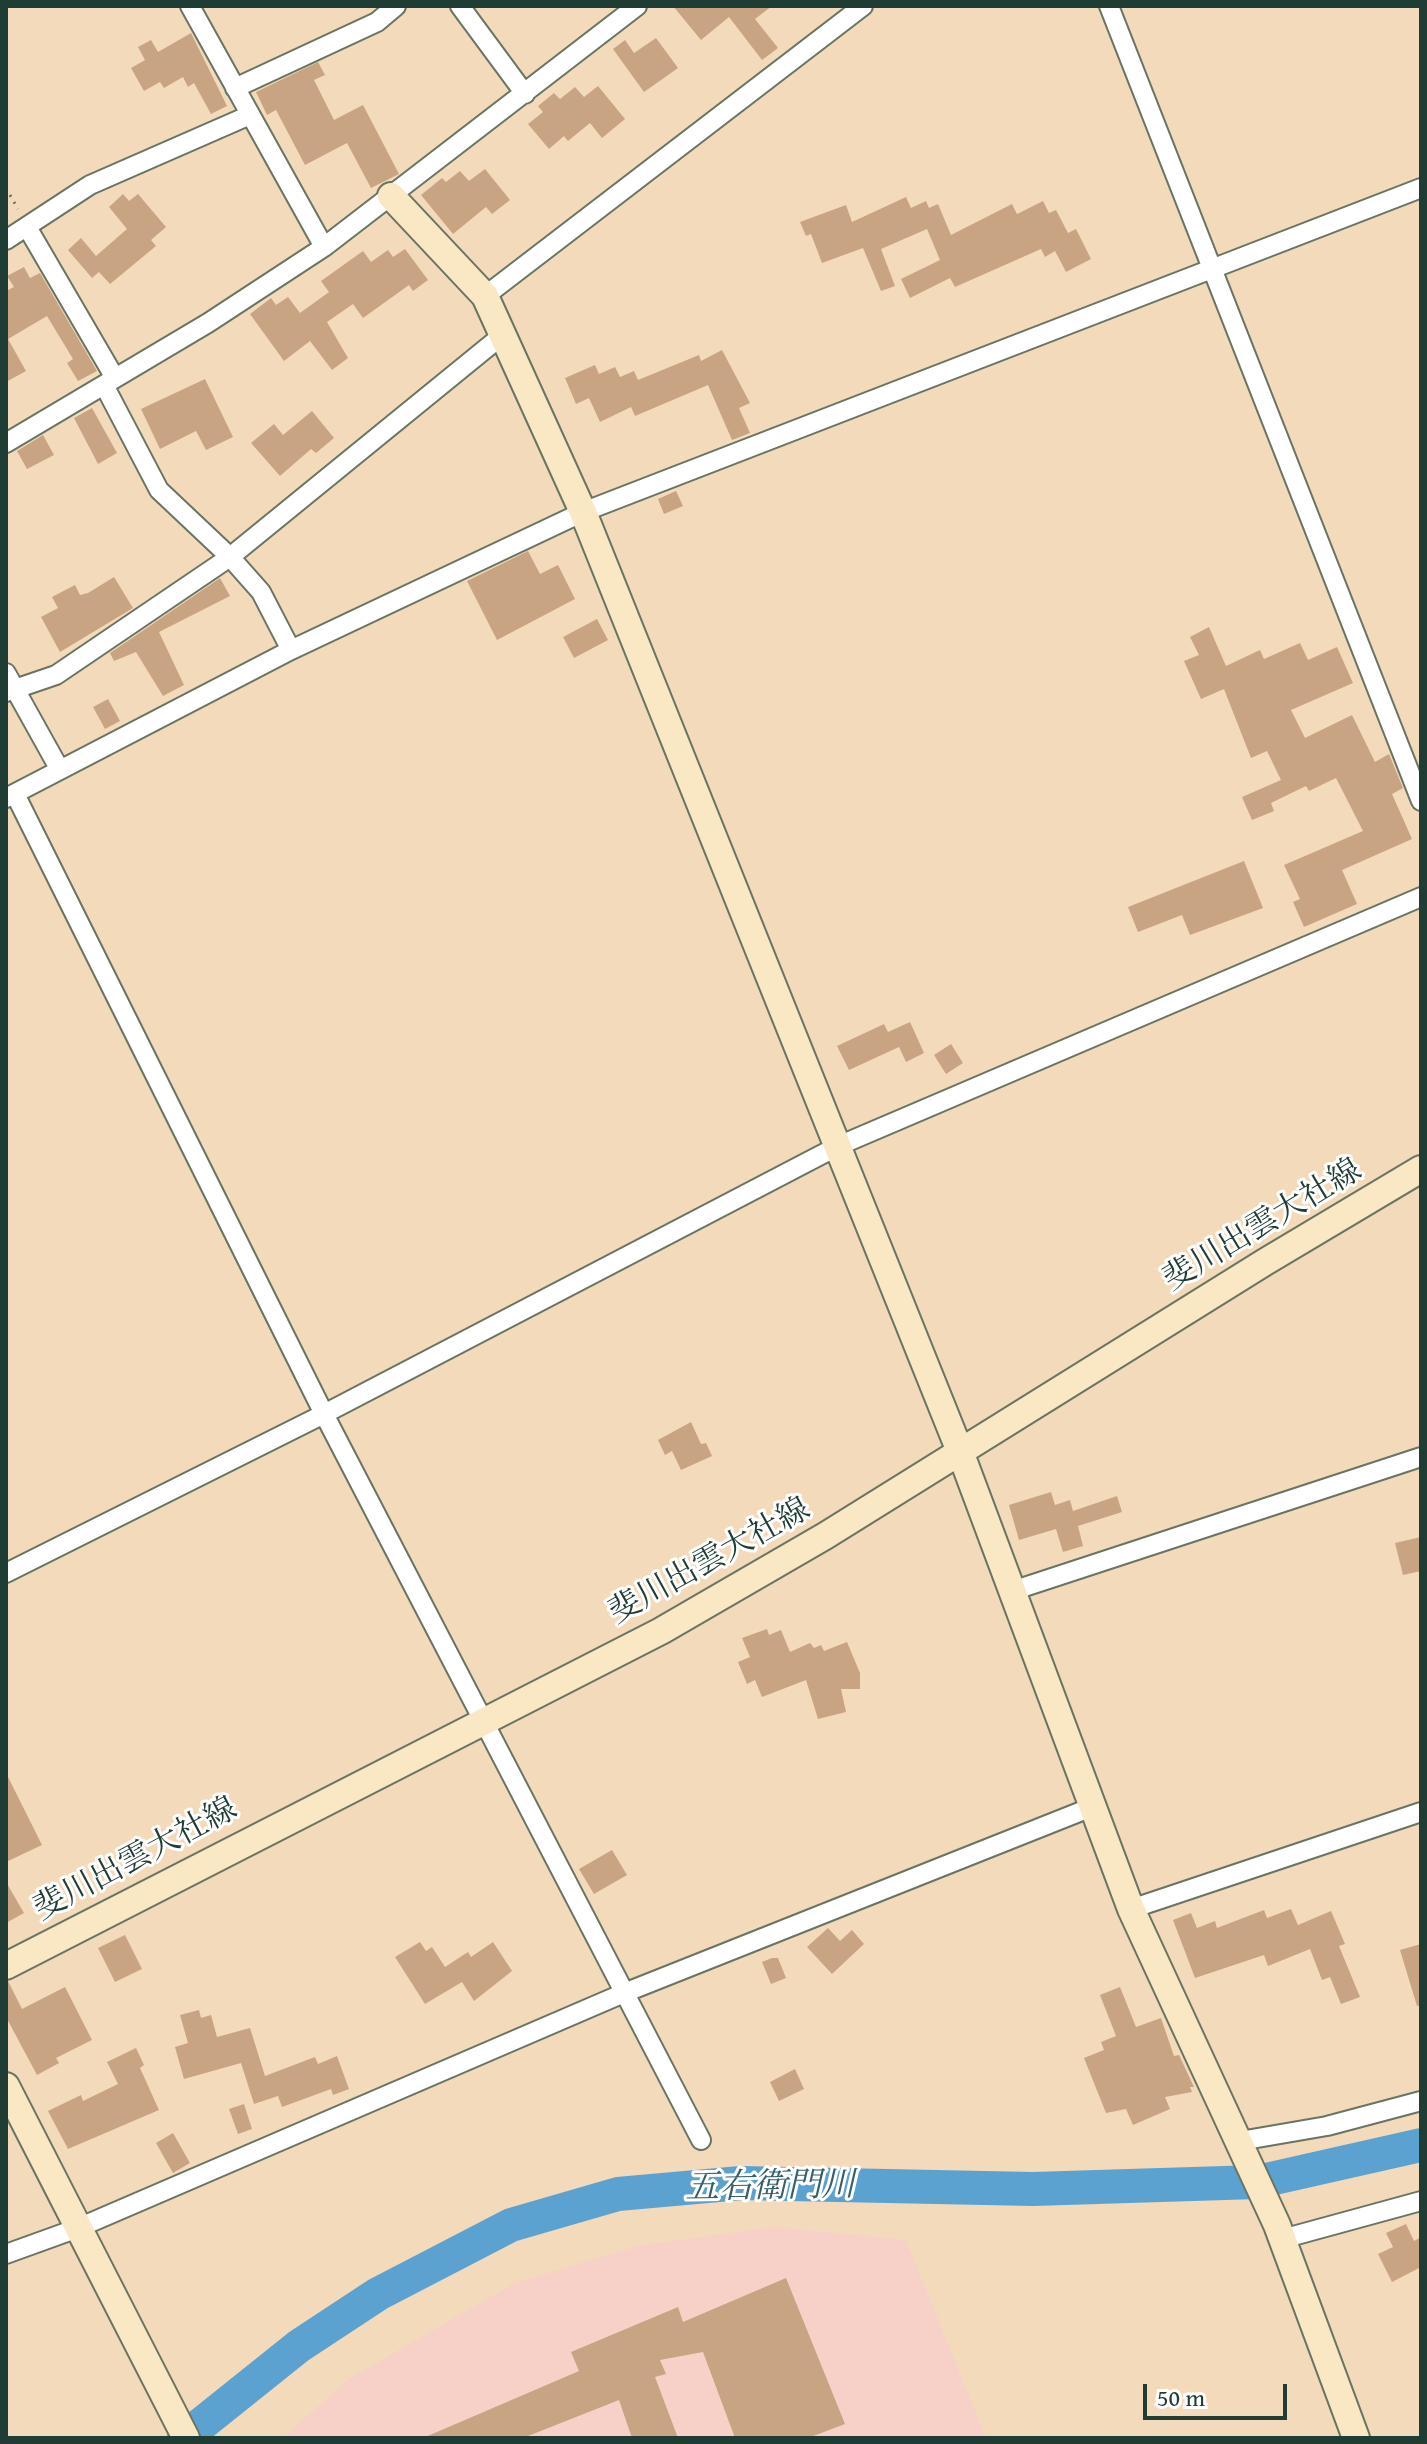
<!DOCTYPE html>
<html>
<head>
<meta charset="utf-8">
<style>
	body { margin:0 }
	#map { position:relative; width:1427px; height:2444px; overflow:hidden; background:#f3dabb; font-family:"Gentium Book Plus",serif }
	canvas { display:block }
	.frame { position:absolute; inset:0; border:8px solid #1f3d34; pointer-events:none }
	.scale { position:absolute; left:1143px; top:2384px; width:144px; height:36px; box-sizing:border-box; border:4px solid #1f3d34; border-top:0; padding-left:10px; font-size:24px; line-height:28px; white-space:nowrap; color:#1f3d34; -webkit-text-stroke:6px #fff; paint-order:stroke }
</style>
</head>
<body>
<div id="map">
<canvas width="1427" height="2444"></canvas>
<div class="frame"></div>
<div class="scale">50 m</div>
</div>
<script>
const context = document.querySelector('canvas').getContext('2d');
context.lineJoin = 'round';
function paint(path, color) {
  context.fillStyle = color;
  context.fill(path, 'evenodd');
}
function poly(rows) {
  const path = new Path2D();
  for (const r of rows) {
    path.moveTo(r[0], r[1]);
    for (let i = 2; i < r.length; i += 2) path.lineTo(r[i], r[i + 1]);
  }
  return path;
}
function trace(path, color, width, dash) {
  context.strokeStyle = color;
  context.lineWidth = width;
  context.lineCap = dash ? 'butt' : 'round';
  context.setLineDash(dash || []);
  context.stroke(path);
}
function drawText(font, color, halo, rows, align = 'center') {
  context.font = font + ' "Gentium Book Plus","Noto Serif JP",serif';
  context.lineWidth = 6;
  context.setLineDash([]);
  context.textBaseline = 'middle';
  context.strokeStyle = halo;
  context.fillStyle = color;
  for (const [text, x, y, turn = 0] of rows) {
    context.save();
    context.translate(x, y);
    context.rotate((+turn || 0) * Math.PI / 180);
    context.textAlign = isNaN(turn) ? turn : align;
    if (halo) context.strokeText(text, 0, 0);
    context.fillText(text, 0, 0);
    context.restore();
  }
}
const built = poly([
	[773,2227,906,2240,986,2438,283,2438,347,2380,515,2283,637,2246]
]);
const river = poly([
	[184,2438,299,2346,378,2294,511,2225,618,2194,741,2183,1033,2189,1257,2182,1421,2145]
]);
const building = poly([
	[673,6,772,6,755,19,778,48,762,60,729,17,701,40],
	[191,33,227,106,211,114,194,83,188,87,183,77,164,88,160,82,144,91,131,68,145,60,138,47,151,40,158,52],
	[656,38,678,68,644,92,613,49,625,40,634,53],
	[318,62,325,75,314,80,334,120,363,105,399,174,371,188,347,143,305,165,276,110,267,115,256,92],
	[598,86,625,119,602,138,590,123,568,141,564,136,549,149,528,124,543,112,538,106,554,93,560,99,575,87,584,97],
	[485,169,510,200,492,214,486,207,453,234,421,195,442,178,446,182,460,171,469,181],
	[123,194,129,201,138,194,166,227,151,240,156,246,110,284,99,272,92,278,68,250,81,238,96,256,127,229,109,207],
	[906,197,911,208,926,201,929,208,938,204,951,235,1012,204,1017,214,1043,201,1049,213,1056,210,1068,233,1076,229,1091,259,1066,272,1055,251,1045,257,1041,249,955,287,950,278,910,298,901,279,940,260,927,229,881,249,895,286,881,291,863,248,822,263,811,234,806,236,800,222,846,205,852,222],
	[405,249,428,280,413,291,409,285,363,318,353,304,327,322,348,358,332,370,310,341,284,361,250,314,271,298,276,305,288,297,300,313,329,292,321,281,363,251,371,262,388,250,393,257],
	[24,267,30,278,40,273,97,371,78,381,67,363,73,359,47,316,8,339,26,371,6,382,6,291,14,287,7,276],
	[722,350,750,403,739,408,750,433,732,440,708,385,635,416,631,407,600,422,589,398,576,404,565,378,595,365,599,374,615,367,620,377,634,371,638,380,699,355,701,361],
	[205,379,233,437,206,450,196,431,160,449,141,409],
	[92,408,117,453,98,464,74,418],
	[312,411,334,438,316,453,311,449,280,476,251,443,274,424,283,435],
	[43,435,54,455,27,469,17,451],
	[676,491,683,506,664,514,658,499],
	[528,551,540,574,558,565,575,599,497,640,467,581],
	[114,577,133,608,60,652,41,617,58,608,52,597,75,585,80,595,88,593],
	[220,578,230,596,159,632,184,685,163,696,136,652,114,661,110,653],
	[597,619,608,640,574,658,563,637],
	[1209,627,1226,666,1260,650,1264,659,1300,643,1308,660,1337,647,1353,683,1291,710,1305,738,1352,715,1375,762,1389,754,1403,788,1392,794,1412,839,1342,870,1357,904,1304,927,1293,902,1300,899,1284,865,1363,831,1336,778,1309,791,1306,786,1271,803,1274,811,1252,820,1242,797,1281,780,1267,751,1251,758,1224,689,1201,699,1184,661,1199,655,1190,637],
	[108,699,120,721,105,729,93,707],
	[1244,861,1263,908,1190,935,1182,915,1138,932,1128,907],
	[910,1022,924,1053,906,1062,899,1047,849,1070,837,1046,884,1024,888,1032],
	[951,1044,963,1063,946,1074,934,1055],
	[691,1422,701,1444,706,1443,712,1456,681,1470,672,1451,665,1455,658,1440],
	[1051,1492,1055,1505,1070,1500,1073,1511,1117,1496,1122,1512,1078,1526,1083,1546,1063,1552,1056,1529,1019,1540,1009,1505],
	[1421,1537,1421,1571,1403,1575,1395,1543],
	[767,1629,769,1635,781,1630,790,1652,810,1643,814,1648,821,1645,824,1651,847,1642,860,1673,860,1689,841,1689,846,1712,818,1719,806,1680,762,1697,755,1680,747,1684,738,1662,750,1657,742,1638],
	[6,1773,42,1845,6,1862],
	[612,1850,627,1875,594,1894,579,1869],
	[6,1882,24,1913,6,1923],
	[1291,1909,1298,1925,1331,1911,1345,1944,1339,1946,1360,1997,1341,2004,1330,1977,1322,1980,1310,1949,1268,1966,1264,1955,1195,1978,1173,1920,1191,1913,1197,1928,1215,1921,1217,1928,1264,1910,1267,1918],
	[828,1928,840,1941,852,1930,864,1944,832,1974,807,1947],
	[125,1935,142,1969,115,1982,98,1948],
	[420,1942,426,1951,432,1947,445,1967,468,1952,471,1957,493,1942,512,1971,474,2001,462,1982,425,2004,395,1957],
	[1421,1944,1421,2005,1417,2006,1400,1950],
	[772,1958,778,1958,786,1978,771,1984,762,1962],
	[8,1981,22,2009,65,1987,92,2040,56,2058,59,2063,37,2075,6,2017],
	[1120,1987,1136,2027,1161,2018,1174,2056,1179,2055,1194,2087,1190,2087,1192,2092,1165,2097,1170,2109,1133,2125,1126,2109,1106,2113,1084,2058,1104,2050,1101,2042,1116,2036,1100,1995],
	[199,2010,201,2018,211,2015,217,2037,250,2028,265,2076,315,2057,318,2064,337,2056,349,2089,333,2095,331,2089,282,2107,278,2096,254,2104,241,2063,184,2079,175,2047,188,2043,180,2015],
	[136,2048,144,2065,140,2068,159,2110,68,2149,48,2111,81,2095,83,2101,118,2084,107,2062],
	[795,2069,804,2089,779,2101,770,2082],
	[244,2104,252,2129,238,2134,229,2109],
	[173,2133,190,2163,173,2173,156,2143],
	[1406,2224,1414,2241,1421,2237,1421,2267,1392,2282,1378,2254,1393,2247,1386,2233],
	[786,2278,845,2424,808,2438,735,2438,703,2352,660,2360,666,2374,655,2377,678,2438,632,2438,619,2400,523,2438,423,2438,579,2371,571,2352,678,2307,683,2322]
]);
const path = poly([
	[6,188,18,209]
]);
const street = poly([
	[190,6,324,247],
	[460,6,525,94],
	[1109,6,1421,801],
	[235,88,377,22,396,6],
	[27,227,115,378],
	[6,240,90,185,250,115],
	[485,296,863,6],
	[104,385,159,490,230,557,261,592,291,650],
	[6,443,208,323,324,247,637,6],
	[6,673,60,770],
	[6,692,56,675,230,557,505,333],
	[15,794,324,1414,701,2140],
	[6,798,291,650,583,512,1421,188],
	[6,1573,324,1414,838,1146,1421,897],
	[1012,1591,1421,1457],
	[1131,1909,1421,1812],
	[1240,2141,1327,2126,1421,2101],
	[1282,2239,1421,2201],
	[6,2254,78,2228,624,1993,1092,1807]
]);
const secondary = poly([
	[391,196,485,296,583,512,961,1454,1131,1909,1277,2225,1356,2438],
	[6,1966,661,1631,825,1536,1265,1262,1421,1169],
	[6,2086,186,2438]
]);
const streetNames = [
	["斐川出雲大社線",1263,1226,-31],
	["斐川出雲大社線",710,1562,-29],
	["斐川出雲大社線",136,1860,-28]
];
const waterNames = [
	["五右衛門川",770,2188,-1]
];
paint(built, '#f7d1c8');
trace(river, '#5ba2d1', 34);
paint(building, '#c9a482');
trace(street, '#697463', 22);
trace(secondary, '#697463', 30);
trace(path, '#697463', 3, [2, 6]);
trace(street, '#fff', 18);
trace(secondary, '#fae7c3', 26);
drawText('32px', '#1f3d34', '#fff', streetNames);
drawText('italic 34px', '#34606b', '#fff', waterNames);
</script>
</body>
</html>
